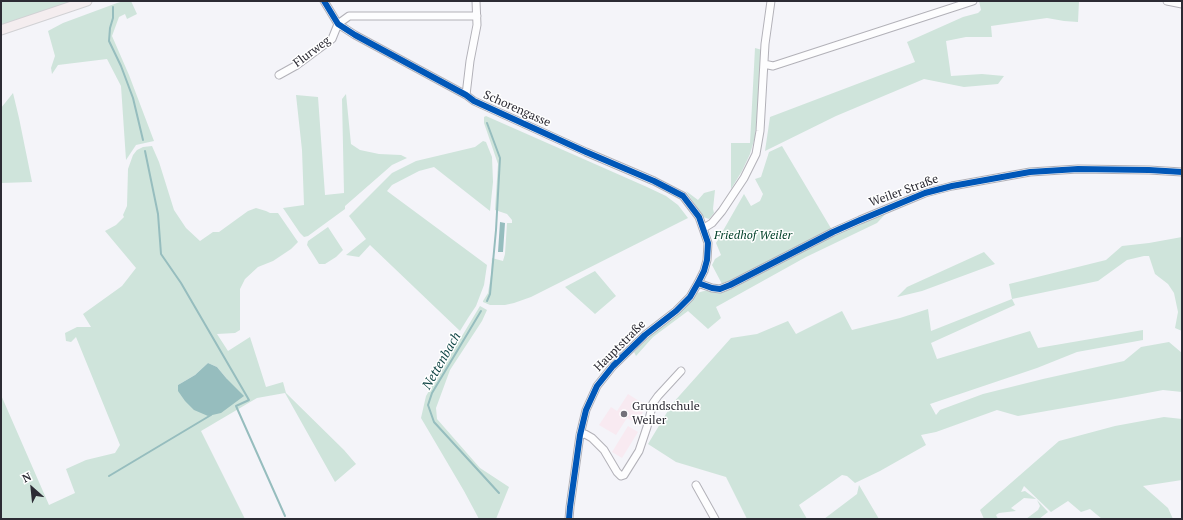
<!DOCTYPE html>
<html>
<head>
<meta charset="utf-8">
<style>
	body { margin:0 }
	#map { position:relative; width:1183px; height:520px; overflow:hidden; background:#f4f4f9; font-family:"PT Serif",serif }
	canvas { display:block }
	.frame { position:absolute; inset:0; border:2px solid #2c2b34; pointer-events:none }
	.north { position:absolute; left:12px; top:468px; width:40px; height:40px; -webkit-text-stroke:3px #fff; paint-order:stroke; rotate:333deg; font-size:11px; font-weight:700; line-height:16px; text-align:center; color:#2c2b34 }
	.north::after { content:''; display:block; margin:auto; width:14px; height:18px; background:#2c2b34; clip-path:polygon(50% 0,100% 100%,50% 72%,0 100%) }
</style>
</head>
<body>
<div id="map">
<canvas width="1183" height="520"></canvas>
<div class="frame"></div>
<div class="north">N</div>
</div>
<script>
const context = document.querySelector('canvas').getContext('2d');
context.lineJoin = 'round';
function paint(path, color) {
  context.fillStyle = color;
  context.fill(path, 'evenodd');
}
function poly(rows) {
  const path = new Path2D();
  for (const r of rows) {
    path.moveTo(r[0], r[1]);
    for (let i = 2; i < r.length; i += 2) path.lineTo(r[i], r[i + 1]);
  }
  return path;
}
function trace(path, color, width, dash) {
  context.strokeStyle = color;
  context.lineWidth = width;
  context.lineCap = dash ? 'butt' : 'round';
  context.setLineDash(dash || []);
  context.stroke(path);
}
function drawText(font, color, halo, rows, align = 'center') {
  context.font = font + ' "PT Serif",serif';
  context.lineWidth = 3;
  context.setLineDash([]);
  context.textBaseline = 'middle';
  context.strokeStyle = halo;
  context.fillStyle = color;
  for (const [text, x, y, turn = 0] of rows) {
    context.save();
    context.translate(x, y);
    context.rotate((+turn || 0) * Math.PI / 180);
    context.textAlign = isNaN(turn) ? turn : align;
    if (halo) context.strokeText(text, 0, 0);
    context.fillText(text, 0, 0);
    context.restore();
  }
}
const education = poly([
	[628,394,647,406,636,423,627,418,616,435,599,425,611,407,617,411],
	[628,426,638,432,622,458,612,452]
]);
const green = poly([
	[1,1,76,1,1,26],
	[124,1,131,1,137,14,127,19,125,14,119,17,112,36,129,75,154,141,136,145,126,160,121,86,107,59,58,65,52,74,51,68,55,56,48,31,63,23,117,3],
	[979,1,1079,1,1078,22,1064,21,1047,18,991,26,992,37,966,37,946,41,951,76,982,74,1004,76,998,84,964,87,924,79,836,116,765,151,770,117,915,62,907,42,963,17,978,13,981,10],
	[755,48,762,50,759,99,755,137,750,154,742,171,731,189,731,143,750,143],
	[13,93,19,118,32,182,1,183,1,108],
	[346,94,351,144,360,150,379,154,401,155,407,158,392,165,345,206,345,209,308,236,304,237,300,233,283,208,304,205,302,150,296,95,318,97,325,195,344,193,342,99],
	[486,116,647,187,666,196,678,205,688,218,531,297,514,303,505,305,490,305,483,302,483,301,488,293,491,275,492,258,503,261,505,254,507,223,512,223,512,220,507,214,495,210,498,164,484,123,484,117],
	[483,141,486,142,492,157,493,182,490,211,434,167,419,171,392,185,387,191,487,265,484,285,476,306,468,318,460,331,370,245,359,257,346,255,366,239,349,216,392,173,416,161,475,147],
	[152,146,159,162,174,210,186,228,200,241,213,232,219,232,248,211,256,208,266,211,270,213,278,213,298,242,291,249,273,261,258,267,245,279,240,289,240,330,235,333,217,334,228,351,250,337,266,387,283,382,286,393,344,450,356,464,335,482,285,393,257,398,201,431,245,519,1,519,1,395,49,505,75,493,66,469,86,460,115,453,120,445,76,337,71,342,66,341,65,333,77,327,91,327,83,314,122,286,136,268,105,231,116,225,124,217,123,215,127,206,128,169,133,155,137,150,143,147],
	[208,363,217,367,227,379,178,385,195,375],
	[782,146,832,230,722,284,712,265,715,259,721,255,716,243,744,194,751,206,760,201,763,194,755,179,761,177,769,152],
	[715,190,713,209,714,213,709,219,703,217,686,191,698,200,704,193],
	[893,206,877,223,806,257,716,307,721,318,708,329,688,311,653,337,636,356,634,352,660,327,685,307,697,293,704,291,727,289],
	[328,227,343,250,336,257,325,264,319,264,307,245,308,241],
	[1182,237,1182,331,1175,328,1178,312,1174,293,1168,284,1155,274,1149,256,1144,256,1127,260,1098,281,1012,299,1015,305,931,343,937,359,1030,331,1038,348,1143,330,1143,340,1077,352,1037,368,930,404,936,415,940,410,983,394,1043,379,1124,361,1141,347,1169,342,1182,353,1182,392,1163,390,1121,398,1018,416,997,410,936,432,921,435,926,445,880,471,855,483,847,476,842,475,799,505,807,519,747,519,726,477,676,462,648,444,672,404,731,338,757,334,788,321,796,334,842,311,852,330,900,318,928,309,931,331,1012,299,1009,284,1106,260,1122,246,1149,243],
	[984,252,995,264,922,291,897,297,907,287],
	[595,271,616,296,595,314,565,287],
	[480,306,487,310,482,321,450,370,436,408,437,419,480,468,509,487,496,519,479,519,464,491,421,418,426,396],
	[1164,417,1182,419,1182,480,1143,486,1168,508,1173,519,1102,519,1090,509,1081,512,1068,501,1051,512,1024,486,1021,492,1025,491,1036,499,1024,498,1011,508,1016,511,999,513,996,515,998,519,984,519,980,510,1059,441,1115,426],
	[859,485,879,519,824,519,857,494],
	[1037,500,1048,512,1039,519,1026,519,1038,510,1040,506]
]);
const water = poly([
	[500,222,505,223,503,252,498,252],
	[208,363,217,367,227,379,244,396,221,413,208,416,194,410,185,401,178,391,178,385,195,375]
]);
const stream = poly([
	[113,7,113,18,110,28,109,41,121,66,133,98,143,140],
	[145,151,158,214,161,254,181,283,249,400,236,406,285,516],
	[487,301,490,294,496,230,500,158,487,123],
	[481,311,432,393,428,405,434,422,499,493],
	[109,476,211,415]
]);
const minor = poly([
	[324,1,338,24,355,35,466,95,474,101,586,152,654,181,683,196,699,217,708,243,707,260,704,271,698,283,690,297,676,311,645,335,613,366,597,386,586,410,580,435,570,507,569,519],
	[1167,1,1182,4],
	[764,64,773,66,973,1],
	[279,75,297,65,332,39,338,24,349,16,477,16],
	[466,95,470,61,477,25,476,1],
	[704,228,712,223,722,211,744,178,756,154,760,131,765,44,771,1],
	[698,283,712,288,720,289,730,285,833,232,860,220,925,193,952,186,1030,172,1078,169,1149,170,1182,172],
	[580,435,585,434,592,438,604,450,617,472,621,476,624,475,639,451,647,427,653,403,658,396,681,371],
	[696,485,715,519]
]);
const major = poly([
	[1,30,87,1]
]);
const cycleway = poly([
	[324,1,338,24,355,35,466,95,474,101,586,152,654,181,683,196,699,217,708,243,707,260,704,271,698,283,690,297,676,311,645,335,613,366,597,386,586,410,580,435,570,507,569,519],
	[698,283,712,288,720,289,730,285,833,232,860,220,925,193,952,186,1030,172,1078,169,1149,170,1182,172]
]);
const markers = [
	[624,414,4,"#727179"]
];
const streetNames = [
	["Flurweg",312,52,-37],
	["Schorengasse",517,109,24],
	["Weiler Straße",904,191,-20],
	["Hauptstraße",620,346,-45]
];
const parkNames = [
	["Friedhof Weiler",753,236]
];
const poiNames = [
	["Grundschule",632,407],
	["Weiler",632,421]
];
const waterNames = [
	["Nettenbach",442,361,-60]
];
paint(education, '#f8eaf1');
paint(green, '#cfe4db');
paint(water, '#96bdbe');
trace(stream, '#96bdbe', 2);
trace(minor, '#b2b1b8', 9);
trace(major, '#d1d1d4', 11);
trace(minor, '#fdfdfe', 7);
trace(major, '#f4edef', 9);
trace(cycleway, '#0057b8', 6);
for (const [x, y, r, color] of markers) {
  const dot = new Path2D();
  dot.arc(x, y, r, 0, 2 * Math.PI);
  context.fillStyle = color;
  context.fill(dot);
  trace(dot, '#fff', 1.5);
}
drawText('12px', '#2c2b34', '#fff', streetNames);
drawText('italic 12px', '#02412a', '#fff', parkNames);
drawText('12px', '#2c2b34', '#fff', poiNames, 'left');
drawText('italic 13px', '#154949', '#fff', waterNames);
</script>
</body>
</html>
